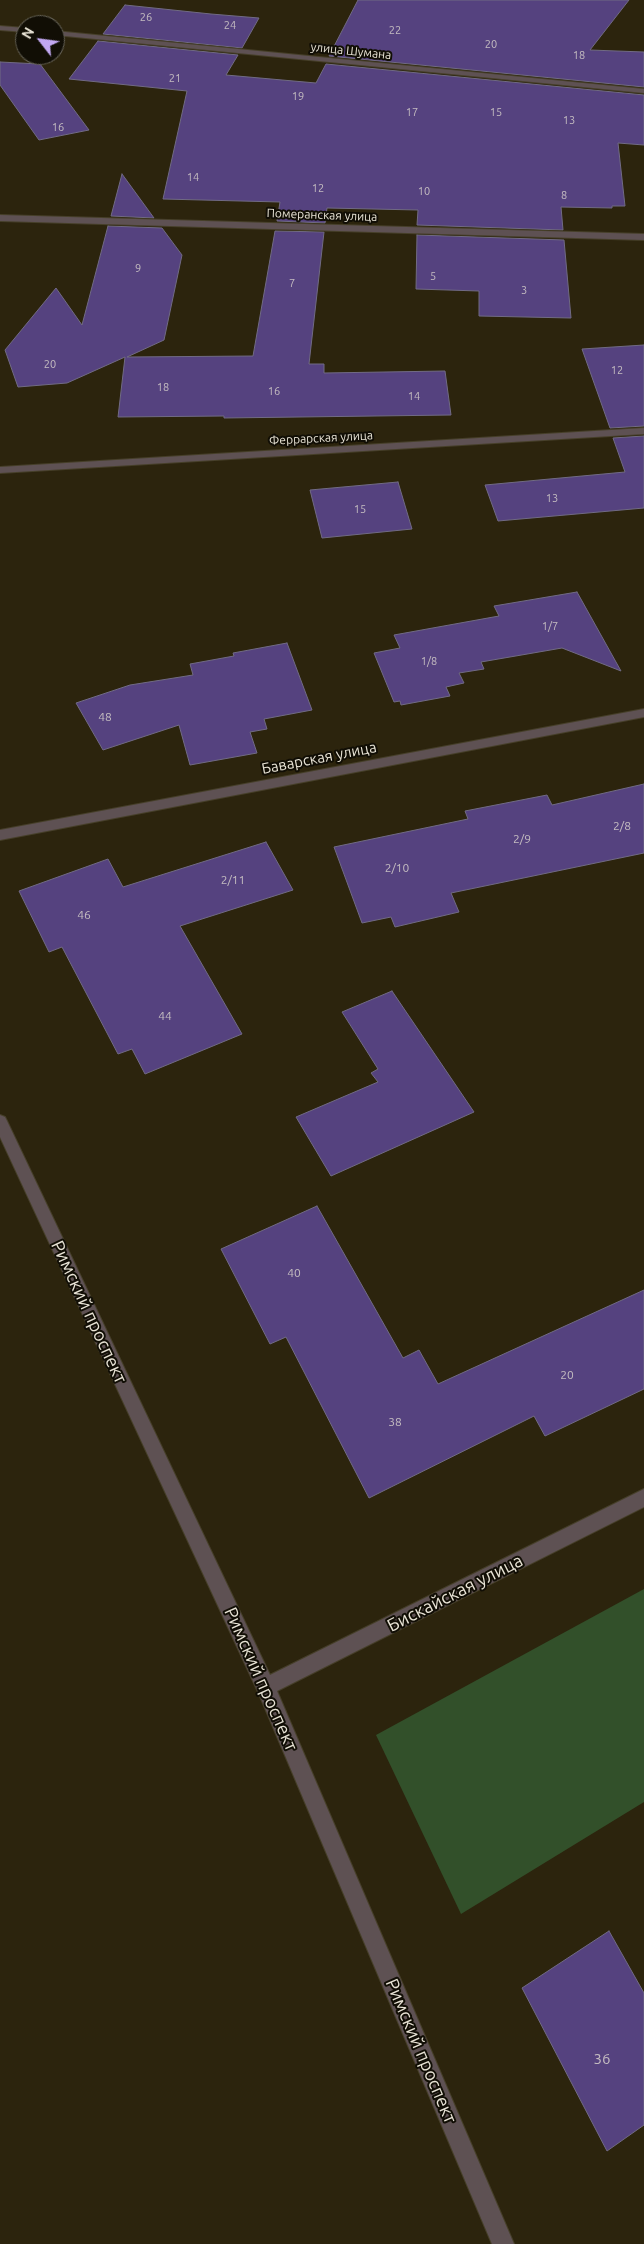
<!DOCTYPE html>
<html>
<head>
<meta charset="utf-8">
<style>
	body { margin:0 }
	#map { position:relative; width:644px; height:2244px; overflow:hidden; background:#2c240d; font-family:Ubuntu,sans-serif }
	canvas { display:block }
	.north { position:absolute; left:15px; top:15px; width:50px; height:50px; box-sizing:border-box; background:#110e05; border:1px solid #676459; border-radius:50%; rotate:300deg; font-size:14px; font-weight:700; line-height:20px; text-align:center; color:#e9e4d6 }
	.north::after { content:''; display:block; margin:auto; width:18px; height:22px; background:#c2a8f3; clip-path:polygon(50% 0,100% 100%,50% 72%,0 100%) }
</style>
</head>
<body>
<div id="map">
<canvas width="644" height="2244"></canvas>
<div class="north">N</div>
</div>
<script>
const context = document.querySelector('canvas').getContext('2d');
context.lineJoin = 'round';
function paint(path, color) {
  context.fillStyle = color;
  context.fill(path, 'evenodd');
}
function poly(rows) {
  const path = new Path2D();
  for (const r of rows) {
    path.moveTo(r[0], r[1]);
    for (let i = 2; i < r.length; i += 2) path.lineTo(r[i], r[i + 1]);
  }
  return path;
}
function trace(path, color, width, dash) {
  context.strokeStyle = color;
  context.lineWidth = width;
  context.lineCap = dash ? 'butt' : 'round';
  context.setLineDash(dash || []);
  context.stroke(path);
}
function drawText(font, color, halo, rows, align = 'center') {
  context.font = font + ' Ubuntu,sans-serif';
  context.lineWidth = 4;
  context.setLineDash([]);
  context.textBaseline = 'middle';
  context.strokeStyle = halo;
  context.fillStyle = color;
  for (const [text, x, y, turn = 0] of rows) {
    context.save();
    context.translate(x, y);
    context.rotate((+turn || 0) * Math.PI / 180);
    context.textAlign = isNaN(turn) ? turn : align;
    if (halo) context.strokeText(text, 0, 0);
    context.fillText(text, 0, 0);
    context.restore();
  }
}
const green = poly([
	[644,1589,644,1802,461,1914,376,1735]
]);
const building = poly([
	[358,0,629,0,590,50,644,52,644,87,329,56,358,0],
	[125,5,211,14,259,18,242,48,103,34,125,5],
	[98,41,238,55,226,75,316,83,326,64,644,95,644,145,618,143,625,206,612,206,612,208,561,207,563,230,417,225,418,210,327,208,325,223,277,221,280,202,163,199,187,91,69,79,98,41],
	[0,62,40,64,89,130,39,140,0,85,0,62],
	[122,174,154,218,111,216,122,174],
	[108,226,162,228,182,255,164,340,127,357,253,356,275,231,324,232,309,364,324,364,324,373,445,371,451,415,224,418,224,416,118,417,125,357,67,383,18,387,5,350,56,288,82,325,108,226],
	[417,235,564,240,571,318,479,316,479,291,416,289,417,235],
	[644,345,644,426,610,428,582,349,644,345],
	[644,436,644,508,498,521,485,485,625,472,613,438,644,436],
	[398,482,412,529,322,538,310,490,398,482],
	[577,592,621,671,562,648,481,662,484,669,459,673,464,683,446,687,450,696,401,705,400,701,394,702,374,653,400,648,394,635,499,616,494,606,577,592],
	[287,643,312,710,264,719,267,729,250,732,257,753,190,765,179,725,103,750,76,703,130,685,193,675,190,664,234,656,233,653,287,643],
	[644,784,644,853,451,893,459,912,395,927,391,917,362,923,334,847,468,819,465,811,547,795,552,805,644,784],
	[266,842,293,890,180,926,242,1034,145,1074,132,1049,118,1054,62,947,49,952,19,891,108,859,123,887,266,842],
	[392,991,474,1112,331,1176,296,1117,378,1082,371,1073,378,1069,342,1012,392,991],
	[317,1206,403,1358,419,1350,438,1384,644,1290,644,1389,545,1436,534,1416,369,1498,286,1337,270,1344,221,1249,317,1206],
	[609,1931,644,1993,644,2125,607,2151,522,1988,609,1931]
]);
const minor = poly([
	[0,26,25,28,25,32,0,30,0,26],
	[55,31,644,89,644,93,55,35,55,31],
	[0,215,644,234,644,240,0,221,0,215],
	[644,428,644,434,0,473,0,467,644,428],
	[644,709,644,717,0,840,0,830,644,709],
	[0,1115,5,1117,7,1121,270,1675,644,1489,644,1507,277,1691,514,2244,492,2244,259,1694,0,1137,0,1115]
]);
const farNumbernames = [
	["26",146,17],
	["24",230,25],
	["22",395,30],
	["20",491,44],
	["18",579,55],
	["21",175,78],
	["19",298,96],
	["17",412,112],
	["15",496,112],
	["13",569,120],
	["16",58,127],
	["14",193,177],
	["12",318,188],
	["10",424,191],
	["8",564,195],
	["9",138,268],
	["5",433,276],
	["7",292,283],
	["3",524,290],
	["20",50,364],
	["12",617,370],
	["18",163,387],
	["16",274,391],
	["14",414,396],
	["13",552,498],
	["15",360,509],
	["1/7",550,626],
	["1/8",429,661]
];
const farStreetnames = [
	["улица Шумана",351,51,6],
	["Померанская улица",322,215,2],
	["Феррарская улица",321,438,-3]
];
const numberNames = [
	["48",105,717],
	["2/8",622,826],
	["2/9",522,839],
	["2/10",397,868],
	["2/11",233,880],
	["46",84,915],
	["44",165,1016],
	["40",294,1273],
	["20",567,1375],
	["38",395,1422]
];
const streetNames = [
	["Баварская улица",319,758,-11]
];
const nearNumbernames = [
	["36",602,2059]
];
const nearStreetnames = [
	["Римский проспект",89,1312,65],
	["Бискайская улица",455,1593,-27],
	["Римский проспект",261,1679,66],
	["Римский проспект",421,2051,67]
];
paint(green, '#32502a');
paint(building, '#55427f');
trace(building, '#716b84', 1);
trace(minor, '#463f29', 2);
paint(minor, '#5e5153');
drawText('11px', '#c4bcc0', null, farNumbernames);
drawText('12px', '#e9e4d6', '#110e05', farStreetnames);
drawText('12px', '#c4bcc0', null, numberNames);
drawText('15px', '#e9e4d6', '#110e05', streetNames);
drawText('15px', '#c4bcc0', null, nearNumbernames);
drawText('18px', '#e9e4d6', '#110e05', nearStreetnames);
</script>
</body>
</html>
